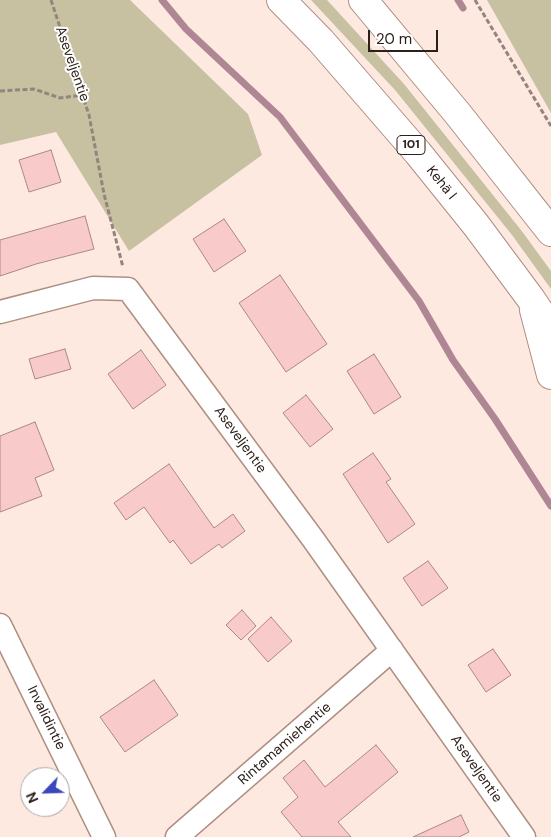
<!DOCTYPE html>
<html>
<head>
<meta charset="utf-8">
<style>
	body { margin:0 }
	#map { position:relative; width:551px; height:837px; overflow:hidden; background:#fee9e0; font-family:"DM Sans",sans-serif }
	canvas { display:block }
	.north { position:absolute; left:20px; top:767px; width:50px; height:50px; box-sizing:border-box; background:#fff; border:1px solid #aba6a3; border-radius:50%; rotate:246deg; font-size:14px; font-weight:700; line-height:20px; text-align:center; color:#2c201a }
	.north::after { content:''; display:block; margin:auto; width:18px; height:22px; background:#3949bc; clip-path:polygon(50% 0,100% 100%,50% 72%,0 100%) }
	.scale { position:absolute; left:368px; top:30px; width:70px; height:22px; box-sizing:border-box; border:2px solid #2c201a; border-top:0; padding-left:6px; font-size:15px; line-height:18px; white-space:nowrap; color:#2c201a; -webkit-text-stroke:4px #fff; paint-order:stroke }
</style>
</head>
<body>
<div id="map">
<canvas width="551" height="837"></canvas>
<div class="north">N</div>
<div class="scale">20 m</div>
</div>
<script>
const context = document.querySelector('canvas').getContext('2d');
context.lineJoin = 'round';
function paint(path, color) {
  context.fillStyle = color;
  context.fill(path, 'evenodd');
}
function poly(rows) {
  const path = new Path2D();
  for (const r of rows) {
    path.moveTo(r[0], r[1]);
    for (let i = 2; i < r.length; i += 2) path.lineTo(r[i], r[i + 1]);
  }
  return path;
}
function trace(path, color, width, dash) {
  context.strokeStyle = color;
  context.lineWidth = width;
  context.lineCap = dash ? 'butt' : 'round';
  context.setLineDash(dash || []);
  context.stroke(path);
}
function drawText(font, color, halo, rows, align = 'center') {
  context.font = font + ' "DM Sans",sans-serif';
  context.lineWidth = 4;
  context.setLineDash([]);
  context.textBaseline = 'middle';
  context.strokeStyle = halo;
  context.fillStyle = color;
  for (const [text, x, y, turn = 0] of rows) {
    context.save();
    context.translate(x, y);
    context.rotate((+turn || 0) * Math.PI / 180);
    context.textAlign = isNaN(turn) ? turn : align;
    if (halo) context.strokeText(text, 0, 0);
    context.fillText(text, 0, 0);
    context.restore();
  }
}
const green = poly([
	[0,0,130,0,248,114,262,155,129,251,56,132,0,145],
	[311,0,327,0,404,84,521,230,551,271,551,289,512,235,395,90],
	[487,0,551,0,551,113]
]);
const stream = poly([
	[162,0,186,29,280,117,419,301,453,360,495,419,551,506],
	[458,0,463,8]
]);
const building = poly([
	[51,150,61,182,29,192,19,160,51,150],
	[85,216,94,249,36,264,0,276,0,240,85,216],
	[224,219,246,251,214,272,193,239,224,219],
	[280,275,327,344,286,372,239,303,280,275],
	[65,349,71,369,35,379,29,359,65,349],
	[141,350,166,385,133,409,108,374,141,350],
	[374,354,401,397,374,414,347,371,374,354],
	[306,395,333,429,310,447,283,413,306,395],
	[35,422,54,470,35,478,42,496,0,512,0,436,35,422],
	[373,453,391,479,386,482,415,524,388,543,343,474,373,453],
	[169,464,214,528,233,514,245,531,222,548,219,544,191,564,173,540,170,543,144,507,126,520,114,503,169,464],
	[428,561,448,588,422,606,403,578,428,561],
	[242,610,256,626,241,640,226,625,242,610],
	[271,617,292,641,268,662,248,639,271,617],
	[493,649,511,675,486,692,468,665,493,649],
	[154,680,178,715,125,752,100,717,154,680],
	[376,745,398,772,338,822,351,837,302,837,281,812,298,797,283,778,304,760,325,787,376,745],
	[461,815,469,832,459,837,413,837,461,815]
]);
const path = poly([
	[51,0,89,115,104,194,123,267],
	[475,0,551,126],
	[0,91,34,89,60,98,82,95]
]);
const minor = poly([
	[0,312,93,288,128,289,313,539,524,837],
	[0,625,104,837],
	[177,837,392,650]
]);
const highway = poly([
	[281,0,321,41,418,153,476,225,531,299,551,329],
	[363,0,458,114,551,232],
	[534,310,551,375]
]);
const shields = [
	[411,145,28]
];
const shieldNames = [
	["101",411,145]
];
const streetNames = [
	["Aseveljentie",72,64,71],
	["Kehä I",441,183,51],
	["Aseveljentie",240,440,54],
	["Invalidintie",46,718,64],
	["Rintamamiehentie",285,744,-41],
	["Aseveljentie",476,769,55]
];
paint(green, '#c7c1a2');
trace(stream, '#ae8694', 7);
paint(building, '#f9caca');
trace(building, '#aa8787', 1);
trace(minor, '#ae8f81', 25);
trace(highway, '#ae8f81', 30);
trace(path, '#94847c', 3, [5, 2.5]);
trace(minor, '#fff', 22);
trace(highway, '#fff', 28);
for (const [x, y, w] of shields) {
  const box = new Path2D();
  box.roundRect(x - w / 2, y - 9.5, w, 19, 4);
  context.fillStyle = '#fff';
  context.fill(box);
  trace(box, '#2c201a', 1);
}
drawText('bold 12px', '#2c201a', null, shieldNames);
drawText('14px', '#2c201a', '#fff', streetNames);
</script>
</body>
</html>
